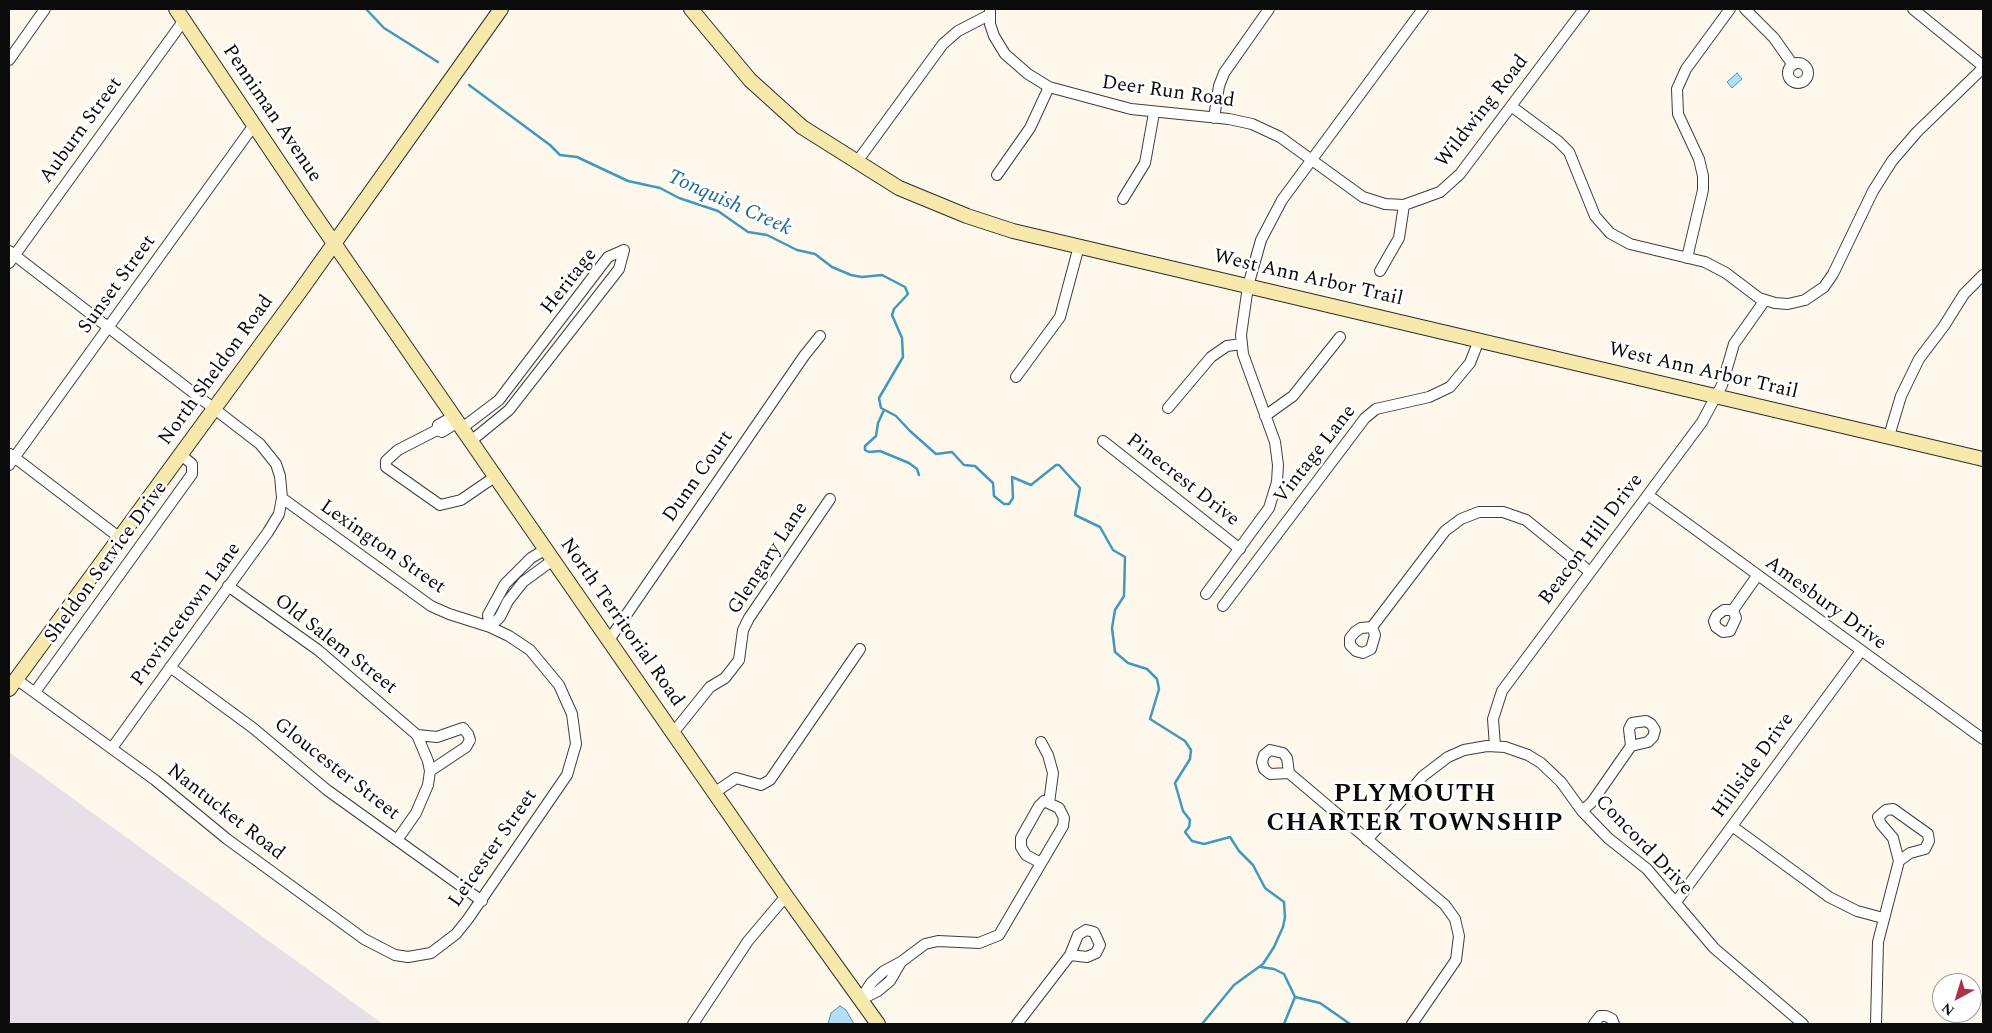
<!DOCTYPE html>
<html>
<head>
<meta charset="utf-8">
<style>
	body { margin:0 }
	#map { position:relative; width:1992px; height:1033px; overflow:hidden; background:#fdf8eb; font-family:Spectral,serif }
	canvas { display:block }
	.frame { position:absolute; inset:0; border:10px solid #0b0b0b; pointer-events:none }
	.north { position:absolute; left:1932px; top:973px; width:50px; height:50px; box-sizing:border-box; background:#fff; border:1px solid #9d9d9d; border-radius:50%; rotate:219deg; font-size:14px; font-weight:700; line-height:20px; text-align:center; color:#0b0b0b }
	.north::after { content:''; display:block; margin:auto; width:18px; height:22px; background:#ad3142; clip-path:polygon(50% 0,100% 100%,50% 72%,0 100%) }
</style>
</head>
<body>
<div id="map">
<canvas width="1992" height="1033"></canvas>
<div class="frame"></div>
<div class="north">N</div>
</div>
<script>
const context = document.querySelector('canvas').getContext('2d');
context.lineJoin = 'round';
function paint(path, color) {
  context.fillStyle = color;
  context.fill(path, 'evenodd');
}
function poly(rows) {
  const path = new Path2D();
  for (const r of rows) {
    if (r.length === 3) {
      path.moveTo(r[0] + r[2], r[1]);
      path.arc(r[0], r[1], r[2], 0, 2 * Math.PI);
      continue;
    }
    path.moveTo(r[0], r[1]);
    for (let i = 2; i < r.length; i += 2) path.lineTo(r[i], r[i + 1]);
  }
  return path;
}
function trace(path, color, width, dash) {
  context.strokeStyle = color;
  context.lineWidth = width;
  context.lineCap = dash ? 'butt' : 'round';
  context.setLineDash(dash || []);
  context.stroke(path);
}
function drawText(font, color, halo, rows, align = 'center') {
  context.font = font + ' Spectral,serif';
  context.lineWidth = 5;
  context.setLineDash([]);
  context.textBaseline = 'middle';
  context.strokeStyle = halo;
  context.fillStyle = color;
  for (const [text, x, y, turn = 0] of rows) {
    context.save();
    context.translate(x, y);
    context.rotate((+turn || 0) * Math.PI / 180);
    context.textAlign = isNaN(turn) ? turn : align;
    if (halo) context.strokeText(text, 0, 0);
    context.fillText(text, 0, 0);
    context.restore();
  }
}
const industrial = poly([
	[9,752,123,835,383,1024,9,1024]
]);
const water = poly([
	[1737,73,1742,79,1732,88,1727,82,1737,73],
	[840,1006,846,1010,854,1024,828,1024,831,1013,840,1006]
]);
const stream = poly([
	[366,9,384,28,438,62],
	[469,85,550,145,560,155,577,157,628,181,660,188,679,198,718,211,748,232,767,235,797,250,815,254,832,267,851,275,862,277,882,275,905,287,908,294,894,309,892,315,902,338,903,357,879,398,881,408,896,416,910,431,936,454,952,452,964,465,975,466,993,483,994,496,1004,504,1009,504,1013,498,1012,477,1031,485,1056,465,1059,465,1080,488,1075,515,1100,527,1113,550,1125,557,1124,596,1115,610,1112,628,1115,652,1128,663,1147,669,1157,679,1159,689,1150,719,1185,741,1191,750,1190,759,1175,783,1183,811,1190,820,1189,827,1185,832,1192,841,1204,844,1230,837,1239,851,1253,865,1265,888,1284,902,1285,917,1283,927,1274,947,1263,964,1234,985,1202,1024],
	[884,410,878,423,876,436,865,446,865,450,869,452,880,451,909,463,917,469,919,475],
	[1261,967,1274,969,1284,974,1295,997,1320,1003,1350,1024],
	[1284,1024,1295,997]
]);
const street = poly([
	[990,9,990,24,994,36,1005,54,1028,74,1049,87,1131,109,1229,119,1252,124,1280,137,1363,197,1385,204,1404,205,1440,192,1460,174,1584,9],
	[1745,9,1774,38,1793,65],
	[1913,9,1983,66],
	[9,60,45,9],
	[1798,73,10],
	[1511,106,1558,141,1569,152,1595,216,1610,233,1630,244,1705,262,1726,273,1759,298,1775,303,1788,304,1805,300,1824,287,1833,274,1873,191,1892,161,1917,132,1983,68],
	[1214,118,1219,86,1224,73,1269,9],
	[856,163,943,44,958,31,989,15],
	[997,175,1030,128,1049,87],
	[1123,199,1145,163,1154,113],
	[9,251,260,444,276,464,280,476,282,498,431,606,449,614,490,627,509,636,530,650,559,685,572,714,576,744,567,775,468,919,456,934,431,953,408,957,395,955,364,939,227,839,155,780,16,679],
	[1687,258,1703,190,1703,176,1699,159,1678,114,1677,89,1686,69,1730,9],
	[9,263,184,20],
	[1380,271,1399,238,1404,205],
	[1016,377,1060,317,1079,246],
	[1168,408,1211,357,1227,346,1242,344],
	[454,416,438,425,437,430,398,450,386,461,386,467,440,505,461,500,496,476],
	[1265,416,1293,396,1340,337],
	[462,428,499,400,608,257,624,250],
	[437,430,442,432,458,422],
	[1889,436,1901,396,1919,359,1944,326,1964,294,1983,275],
	[471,441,509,410,619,269,624,250],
	[1103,441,1240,549],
	[10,454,120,538],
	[9,465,254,125],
	[1648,495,1983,739],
	[228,586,318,650,417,735,428,761,430,771,428,785,416,813,397,840],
	[1206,594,1269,508,1277,482,1278,465,1275,442,1243,354,1241,335,1248,286,1261,240,1282,200,1423,9],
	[1223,606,1365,418,1376,409,1429,397,1450,387,1470,363,1479,340],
	[1724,610,1733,610,1736,618,1730,631,1723,632,1716,627,1714,621,1717,615,1724,610],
	[1733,610,1757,576],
	[490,627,488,615,505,584,531,558,546,549],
	[490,627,500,617,508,601,523,582,553,560],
	[1372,627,1375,635,1371,649,1363,653,1356,651,1350,645,1350,638,1355,632,1361,628,1372,627,1445,531,1461,519,1479,512,1503,512,1526,520,1590,572],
	[609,640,804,356,820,336],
	[170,667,253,728,327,790,482,901],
	[35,692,192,474,192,464,181,455],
	[673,733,710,687,725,678,739,660,743,630,749,618,830,499],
	[417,735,437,737,463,728,468,734,470,740,466,747,430,771],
	[1041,742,1048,755,1053,773,1049,803],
	[1495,746,1493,719,1502,691,1702,422,1722,385,1734,344,1765,300],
	[112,748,268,532,279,514,282,498],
	[1289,773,1270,774,1264,769,1262,762,1264,755,1270,750,1283,753,1287,758,1289,773,1445,905,1455,919,1459,936,1456,960,1412,1024],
	[714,793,736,778,761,785,770,780,860,649],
	[1893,809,1928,834,1929,841,1925,849,1910,853,1899,861,1893,838,1881,824,1878,817,1886,810,1893,809],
	[1582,811,1592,802,1631,746,1648,742,1653,737,1655,730,1651,724,1646,721,1632,723,1629,729,1631,746],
	[1732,826,1829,897,1857,911,1883,918],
	[1367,840,1423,776,1448,757,1464,750,1487,746,1505,747,1528,755,1541,763,1561,782,1582,811,1608,838,1647,869,1714,948,1803,1024],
	[1676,902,1861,651],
	[860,1000,871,983,884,971,901,962,925,944,938,941,979,943,999,935,1063,826,1064,818,1059,808,1044,801,1039,806,1021,838,1021,847,1026,855,1041,863],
	[860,1000,878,991,890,981,901,962],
	[693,1024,748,941,786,896],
	[1017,1024,1070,955,1078,935,1086,930,1094,932,1100,945,1096,953,1087,957,1070,955],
	[1594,1024,1600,1016,1606,1016,1612,1019,1614,1024],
	[1876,1024,1878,942,1899,861]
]);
const secondary = poly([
	[176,9,311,210,553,560,786,896,878,1024],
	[691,9,750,80,802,127,899,188,967,216,1013,231,1983,459],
	[9,689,301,290,501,9]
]);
const streetNames = [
	["Deer Run Road",1168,93,8],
	["Wildwing Road",1483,112,-52],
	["Penniman Avenue",271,114,56],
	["Auburn Street",82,131,-54],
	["West Ann Arbor Trail",1308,279,13],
	["Heritage",570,282,-52],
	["Sunset Street",118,285,-54],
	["North Sheldon Road",217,371,-54],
	["West Ann Arbor Trail",1703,372,13],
	["Vintage Lane",1316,455,-52],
	["Dunn Court",699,477,-55],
	["Pinecrest Drive",1182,481,38],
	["Beacon Hill Drive",1592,540,-53],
	["Lexington Street",382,548,35],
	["Glengary Lane",769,559,-57],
	["Sheldon Service Drive",107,563,-54],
	["Amesbury Drive",1825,604,36],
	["Provincetown Lane",187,615,-54],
	["North Territorial Road",621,623,55],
	["Old Salem Street",335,645,38],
	["Hillside Drive",1754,766,-54],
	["Gloucester Street",336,770,38],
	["Nantucket Road",225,813,38],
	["Concord Drive",1643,846,46],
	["Leicester Street",494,849,-55]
];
const waterNames = [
	["Tonquish Creek",729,204,24]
];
const districtNames = [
	["PLYMOUTH",1415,796],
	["CHARTER TOWNSHIP",1415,825]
];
paint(industrial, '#e8e0e9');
paint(water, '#b5dff0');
trace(water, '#4398bf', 1);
trace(stream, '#4398bf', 2.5);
trace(street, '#3e3e3e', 12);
trace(secondary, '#2d2d2d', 16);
trace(street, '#fff', 10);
trace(secondary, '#f7e8ac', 14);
drawText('20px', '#0b0b0b', '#fff', streetNames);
drawText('italic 21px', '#216990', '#fff', waterNames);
context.letterSpacing = '1px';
drawText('bold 25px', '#0b0b0b', '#fff', districtNames);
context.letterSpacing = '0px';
</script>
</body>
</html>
